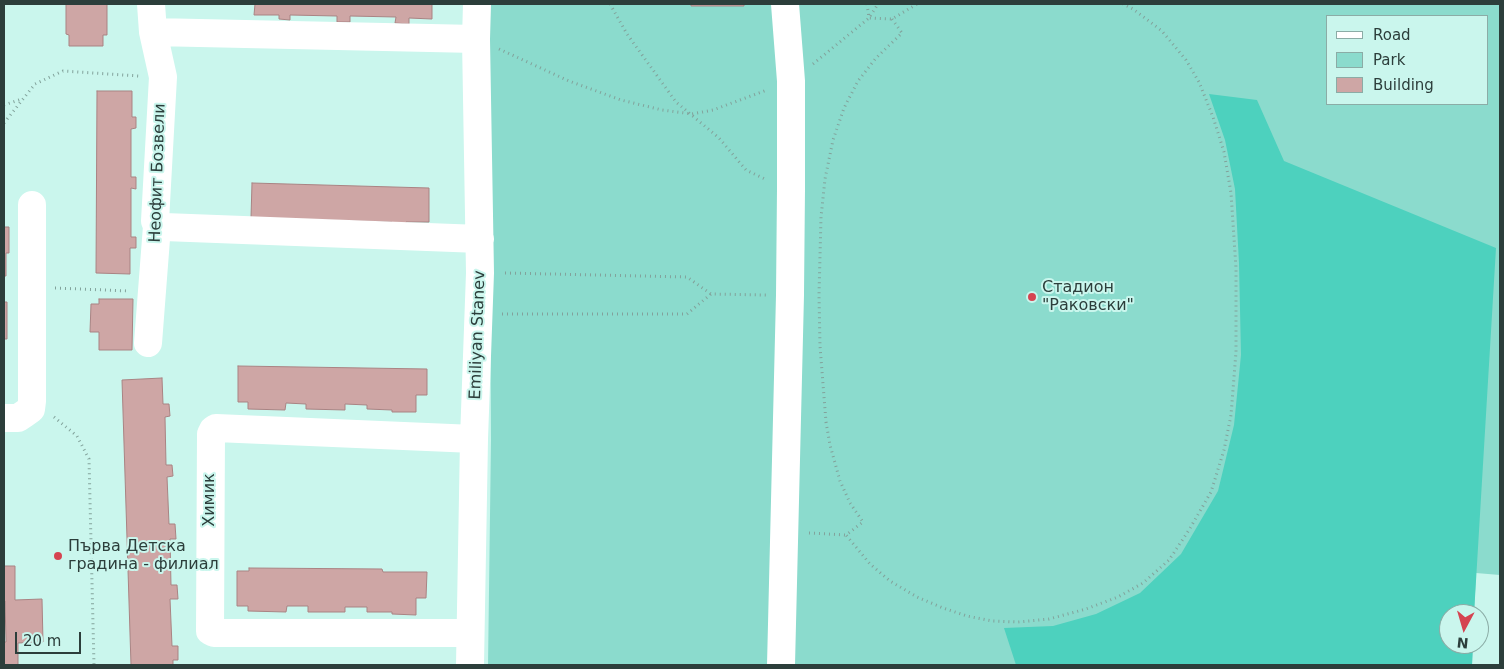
<!DOCTYPE html>
<html>
<head>
<meta charset="utf-8">
<style>
	body { margin:0 }
	#map { position:relative; width:1504px; height:669px; overflow:hidden; background:#caf6ed; font-family:"DejaVu Sans",sans-serif }
	canvas { display:block }
	.frame { position:absolute; inset:0; border:5px solid #2c3e3b; pointer-events:none }
	.legend { position:absolute; left:1326px; top:15px; width:162px; height:90px; box-sizing:border-box; background:#caf6ed; border:1px solid #8baca6; margin:0; padding:6px 9px; list-style:none; font-size:15px; color:#2c3e3b }
	.legend li { display:flex; align-items:center; gap:10px; height:25px }
	.legend b { width:25px; border:1px solid #8baca6 }
	.north { position:absolute; left:1439px; top:604px; width:50px; height:50px; box-sizing:border-box; background:#caf6ed; border:1px solid #8baca6; border-radius:50%; rotate:186deg; font-size:14px; font-weight:700; line-height:20px; text-align:center; color:#2c3e3b }
	.north::after { content:''; display:block; margin:auto; width:18px; height:22px; background:#d54451; clip-path:polygon(50% 0,100% 100%,50% 72%,0 100%) }
	.scale { position:absolute; left:15px; top:632px; width:66px; height:22px; box-sizing:border-box; border:2px solid #2c3e3b; border-top:0; padding-left:6px; font-size:15px; line-height:18px; white-space:nowrap; color:#2c3e3b; -webkit-text-stroke:4px #caf6ed; paint-order:stroke }
</style>
</head>
<body>
<div id="map">
<canvas width="1504" height="669"></canvas>
<div class="frame"></div>
<ul class="legend">
<li><b style="height:6px;background:#fff"></b>Road</li>
<li><b style="height:14px;background:#8bdbcd"></b>Park</li>
<li><b style="height:14px;background:#cea6a5"></b>Building</li>
</ul>
<div class="north">N</div>
<div class="scale">20 m</div>
</div>
<script>
const context = document.querySelector('canvas').getContext('2d');
context.lineJoin = 'round';
function paint(path, color) {
  context.fillStyle = color;
  context.fill(path, 'evenodd');
}
function poly(rows) {
  const path = new Path2D();
  for (const r of rows) {
    path.moveTo(r[0], r[1]);
    for (let i = 2; i < r.length; i += 2) path.lineTo(r[i], r[i + 1]);
  }
  return path;
}
function trace(path, color, width, dash) {
  context.strokeStyle = color;
  context.lineWidth = width;
  context.lineCap = dash ? 'butt' : 'round';
  context.setLineDash(dash || []);
  context.stroke(path);
}
function drawText(font, color, halo, rows, align = 'center') {
  context.font = font + ' "DejaVu Sans",sans-serif';
  context.lineWidth = 4;
  context.setLineDash([]);
  context.textBaseline = 'middle';
  context.strokeStyle = halo;
  context.fillStyle = color;
  for (const [text, x, y, turn = 0] of rows) {
    context.save();
    context.translate(x, y);
    context.rotate((+turn || 0) * Math.PI / 180);
    context.textAlign = isNaN(turn) ? turn : align;
    if (halo) context.strokeText(text, 0, 0);
    context.fillText(text, 0, 0);
    context.restore();
  }
}
const green = poly([
	[489,4,1500,4,1500,575,1476,573,1474,614,1449,614,1449,644,1473,644,1472,665,488,665,491,440],
	[1328,16,1488,16,1488,104,1328,104]
]);
const forest = poly([
	[1209,94,1257,100,1284,161,1496,248,1474,614,1449,614,1449,644,1473,644,1472,665,1016,665,1004,628,1053,626,1096,614,1140,593,1181,554,1218,491,1234,425,1241,355,1239,263,1235,189,1225,140]
]);
const building = poly([
	[66,4,107,4,107,35,103,35,103,46,69,46,69,35,66,34,66,4],
	[255,4,432,4,432,19,409,18,409,24,395,23,396,17,350,16,350,22,337,22,337,16,290,15,290,20,279,19,279,15,254,15,255,4],
	[691,4,744,4,744,6,691,6,691,4],
	[97,91,132,91,132,117,136,117,136,128,131,129,131,177,136,177,136,189,131,188,131,237,136,237,136,248,130,248,130,274,96,273,97,91],
	[252,183,429,188,429,222,406,222,406,228,392,227,392,222,251,218,252,183],
	[4,227,9,227,9,253,6,253,6,276,4,276,4,227],
	[99,299,133,299,132,350,99,350,99,332,90,332,91,304,99,304,99,299],
	[4,302,7,302,7,339,4,339,4,302],
	[238,366,427,369,427,395,416,395,416,412,392,412,392,410,367,409,367,405,345,404,345,410,306,409,306,404,286,403,285,410,248,409,248,402,238,402,238,366],
	[162,378,163,404,169,404,170,416,165,417,166,465,172,465,173,476,167,477,169,524,175,524,176,539,170,539,171,585,177,585,178,599,170,599,172,646,178,646,178,660,173,660,173,665,131,665,122,380,162,378],
	[4,566,15,566,15,600,42,599,43,642,18,643,18,665,4,665,4,642,6,642,5,601,4,601,4,566],
	[249,568,382,569,383,572,427,572,426,598,416,598,416,615,392,614,392,612,367,612,367,607,345,607,345,612,308,612,308,606,287,606,286,612,248,611,248,606,237,606,237,571,249,571,249,568]
]);
const path = poly([
	[610,4,627,34,676,102,719,138,746,170,767,180],
	[867,4,869,18,892,19,917,4],
	[892,19,902,33,876,58,858,81,844,108,833,140,825,179,821,217,819,295,820,346,826,422,830,445,840,481,850,503,863,522,846,535,870,564,890,581,917,597,943,608,967,616,992,621,1018,622,1049,619,1086,609,1118,597,1143,583,1169,560,1189,530,1211,492,1224,450,1231,415,1236,352,1236,268,1231,193,1224,152,1213,117,1199,82,1186,60,1162,31,1133,9,1123,4],
	[499,49,569,81,621,100,662,110,692,114,713,110,767,90],
	[813,64,869,18,878,4],
	[4,105,22,99],
	[4,123,35,84,63,71,139,76],
	[505,273,687,277,711,294],
	[55,288,129,291],
	[502,314,687,314,711,294,766,295],
	[54,417,77,436,89,459,94,665],
	[809,533,846,535]
]);
const minor = poly([
	[153,32,476,39],
	[157,226,164,227,480,239],
	[148,343,157,226,155,221,163,77,153,32,151,4],
	[4,418,18,418,24,414,31,409,32,401,32,205],
	[470,633,214,633,210,631,211,434,213,430,216,428,474,439],
	[470,665,474,439,480,273,476,39,477,4],
	[781,665,790,295,791,189,791,81,785,4]
]);
const markers = [
	[1032,297,5,"#d54451"],
	[58,556,5,"#d54451"]
];
const streetNames = [
	["Неофит Бозвели",158,173,-88],
	["Emiliyan Stanev",478,335,-88],
	["Химик",210,500,-90]
];
const poiNames = [
	["Стадион",1042,288],
	["\"Раковски\"",1042,306],
	["Първа Детска",68,547],
	["градина - филиал",68,565]
];
paint(green, '#8bdbcd');
paint(forest, '#4dd1be');
paint(building, '#cea6a5');
trace(building, '#a98383', 1);
trace(path, '#82a29b', 3, [1, 4]);
trace(minor, '#fff', 28);
for (const [x, y, r, color] of markers) {
  const dot = new Path2D();
  dot.arc(x, y, r, 0, 2 * Math.PI);
  context.fillStyle = color;
  context.fill(dot);
  trace(dot, '#caf6ed', 2);
}
drawText('16px', '#2c3e3b', '#caf6ed', streetNames);
drawText('16px', '#2c3e3b', '#caf6ed', poiNames, 'left');
</script>
</body>
</html>
